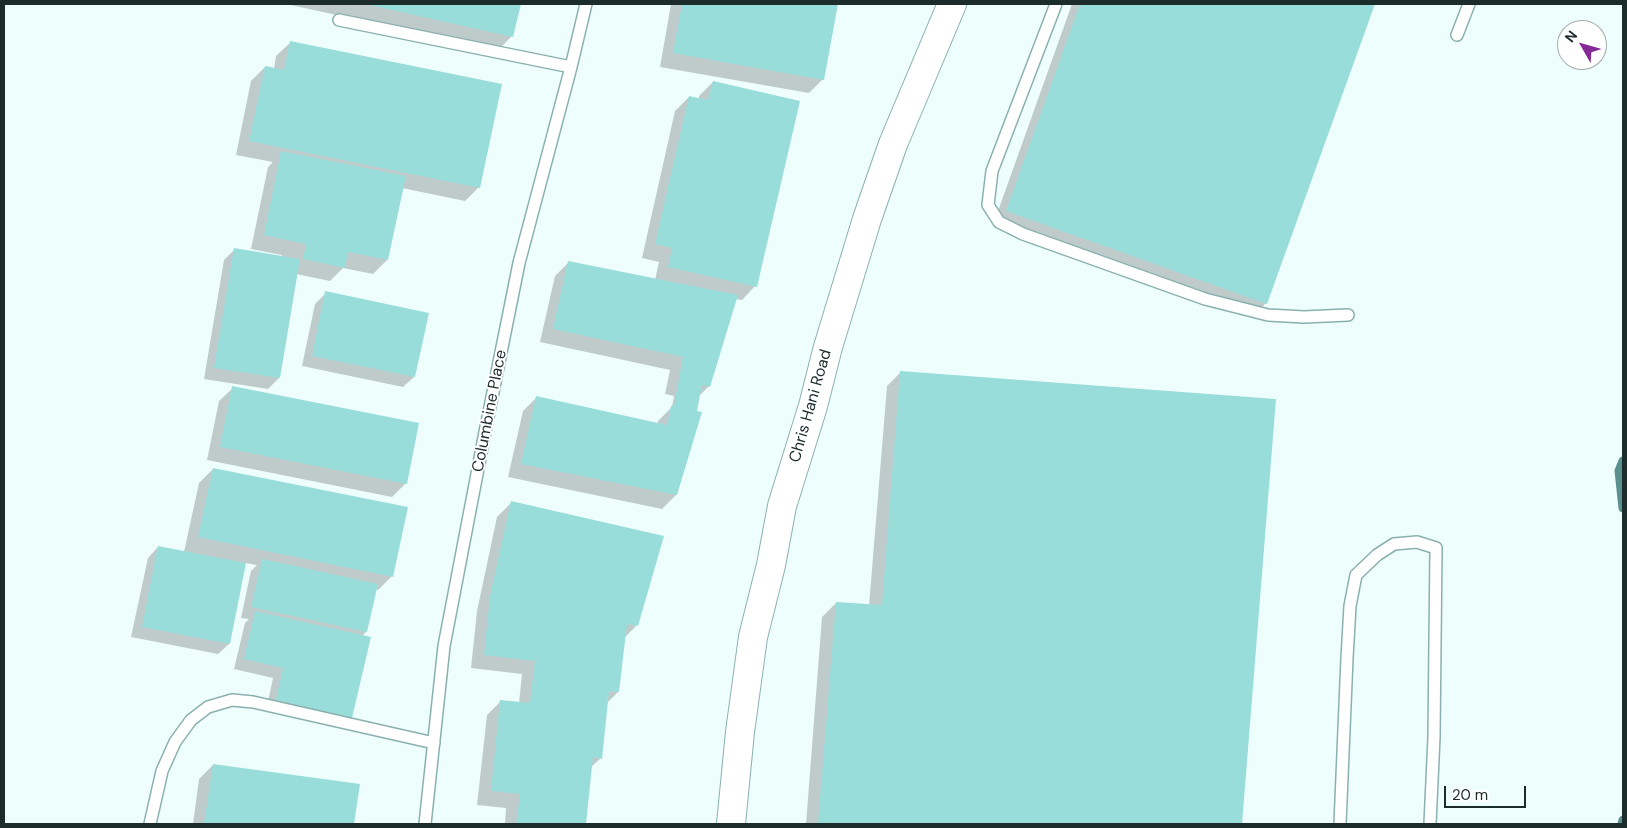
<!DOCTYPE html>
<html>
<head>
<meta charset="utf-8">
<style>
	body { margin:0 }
	#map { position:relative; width:1627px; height:828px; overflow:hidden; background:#eefefd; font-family:"DM Sans",sans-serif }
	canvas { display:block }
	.frame { position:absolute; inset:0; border:5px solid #1c2c2b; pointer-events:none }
	.north { position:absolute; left:1557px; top:20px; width:50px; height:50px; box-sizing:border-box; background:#fff; border:1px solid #a4abaa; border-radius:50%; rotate:308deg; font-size:14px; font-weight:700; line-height:20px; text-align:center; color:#1c2c2b }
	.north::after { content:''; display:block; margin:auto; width:18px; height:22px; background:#842995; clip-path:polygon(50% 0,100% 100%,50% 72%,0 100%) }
	.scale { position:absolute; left:1444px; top:786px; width:82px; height:22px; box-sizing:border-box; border:2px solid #1c2c2b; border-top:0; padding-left:6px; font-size:15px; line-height:18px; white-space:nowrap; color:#1c2c2b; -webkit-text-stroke:4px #fff; paint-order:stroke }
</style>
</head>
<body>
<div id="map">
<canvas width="1627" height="828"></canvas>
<div class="frame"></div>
<div class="north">N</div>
<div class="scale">20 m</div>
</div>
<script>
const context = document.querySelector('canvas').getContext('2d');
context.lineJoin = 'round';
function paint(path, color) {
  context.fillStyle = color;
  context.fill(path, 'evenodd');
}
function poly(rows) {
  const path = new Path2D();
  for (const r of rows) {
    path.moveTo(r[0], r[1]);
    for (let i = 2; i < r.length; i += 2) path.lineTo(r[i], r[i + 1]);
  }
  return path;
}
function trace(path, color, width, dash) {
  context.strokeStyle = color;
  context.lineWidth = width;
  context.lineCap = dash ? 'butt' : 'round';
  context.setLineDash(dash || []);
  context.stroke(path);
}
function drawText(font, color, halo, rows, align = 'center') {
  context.font = font + ' "DM Sans",sans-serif';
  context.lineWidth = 4;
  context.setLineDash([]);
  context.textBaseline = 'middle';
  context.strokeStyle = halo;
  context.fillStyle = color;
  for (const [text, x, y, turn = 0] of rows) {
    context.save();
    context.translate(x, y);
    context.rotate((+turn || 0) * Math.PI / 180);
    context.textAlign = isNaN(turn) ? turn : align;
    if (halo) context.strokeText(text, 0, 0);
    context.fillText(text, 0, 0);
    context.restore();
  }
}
const shadow = poly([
	[286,4,519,4,512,36,498,50],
	[671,4,836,4,823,79,809,93,660,67],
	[1072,4,1373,4,1266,303,1252,317,993,225],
	[290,43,479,187,465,201,402,188,387,260,373,274,343,268,330,281,296,274,279,378,268,389,204,379,224,260,234,250,281,257,282,255,251,249,268,167,273,162,236,155,251,81,265,67,274,69,276,56],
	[713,82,755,286,742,300,735,299,709,386,698,397,676,495,662,509,508,477,523,411,537,397,657,424,658,421,672,407,674,396,665,394,670,370,540,342,555,276,569,262,655,280,659,262,642,258,675,111,689,97,699,99,699,96],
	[326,293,414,377,403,387,302,366,315,304],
	[901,372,1274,400,1240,824,806,824,822,617,836,603,869,606,887,386],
	[233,388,406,483,392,497,207,460,219,401],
	[213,469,392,576,378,590,375,589,366,632,361,637,351,717,340,728,266,711,273,678,234,669,245,623,249,619,241,618,251,571,257,565,245,563,229,644,218,654,131,637,148,558,158,547,184,552,199,483],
	[511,503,636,626,624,638,618,692,607,703,601,758,590,768,585,824,505,824,506,808,477,805,487,715,501,701,519,703,522,674,471,668,477,611,497,517],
	[213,765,358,785,353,824,193,824,199,779]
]);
const stream = poly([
	[1623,461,1619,471,1623,508],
	[1622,824,1623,820]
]);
const building = poly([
	[365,4,521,4,513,37],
	[682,4,838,4,824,80,673,53],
	[1080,4,1375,4,1267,304,1006,211],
	[290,41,502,84,480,188,249,141,265,66,284,70],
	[713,81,800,101,757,287,668,267,672,248,655,244,689,96,708,100],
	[281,151,406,176,388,260,348,252,345,268,303,259,306,244,264,235],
	[234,248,300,259,280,378,214,368],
	[568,261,738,295,710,387,702,385,697,411,702,412,677,495,521,464,536,396,667,425,671,406,674,406,683,357,553,329],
	[325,291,429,313,415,377,312,356],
	[900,371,1276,399,1242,824,818,824,836,602,882,605],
	[232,386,419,423,407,484,220,447],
	[213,468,408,507,393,577,198,537],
	[511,501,664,536,638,626,627,624,619,692,609,691,602,759,593,757,586,824,516,824,520,794,491,791,500,700,530,703,535,661,484,655,490,596],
	[158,546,246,563,230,644,142,627],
	[262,559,378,584,367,632,251,607],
	[255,611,371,637,352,718,276,700,283,668,244,659],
	[213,764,360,784,354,824,204,824]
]);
const lane = poly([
	[1056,4,992,171,988,205,999,222,1023,234,1205,299,1268,315,1304,317,1348,315],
	[339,20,571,67],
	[1457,35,1469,4],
	[150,824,162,771,175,742,191,720,208,707,232,700,253,702,434,743],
	[425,824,444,646,486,427,519,263,571,67,586,4],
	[1340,824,1347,658,1350,606,1356,575,1377,555,1394,544,1417,542,1436,548,1434,737,1430,824]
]);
const secondary = poly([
	[731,824,740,732,753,637,771,565,782,506,813,406,828,347,867,219,893,144,952,4]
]);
const streetNames = [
	["Chris Hani Road",811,406,-74],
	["Columbine Place",490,411,-79]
];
paint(shadow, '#0003');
trace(stream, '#5c908e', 9);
paint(building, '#99dddb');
trace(lane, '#8ab1af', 14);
trace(secondary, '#8ab1af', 30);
trace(lane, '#fff', 11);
trace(secondary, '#fff', 28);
drawText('16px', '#1c2c2b', '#fff', streetNames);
</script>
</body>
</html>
